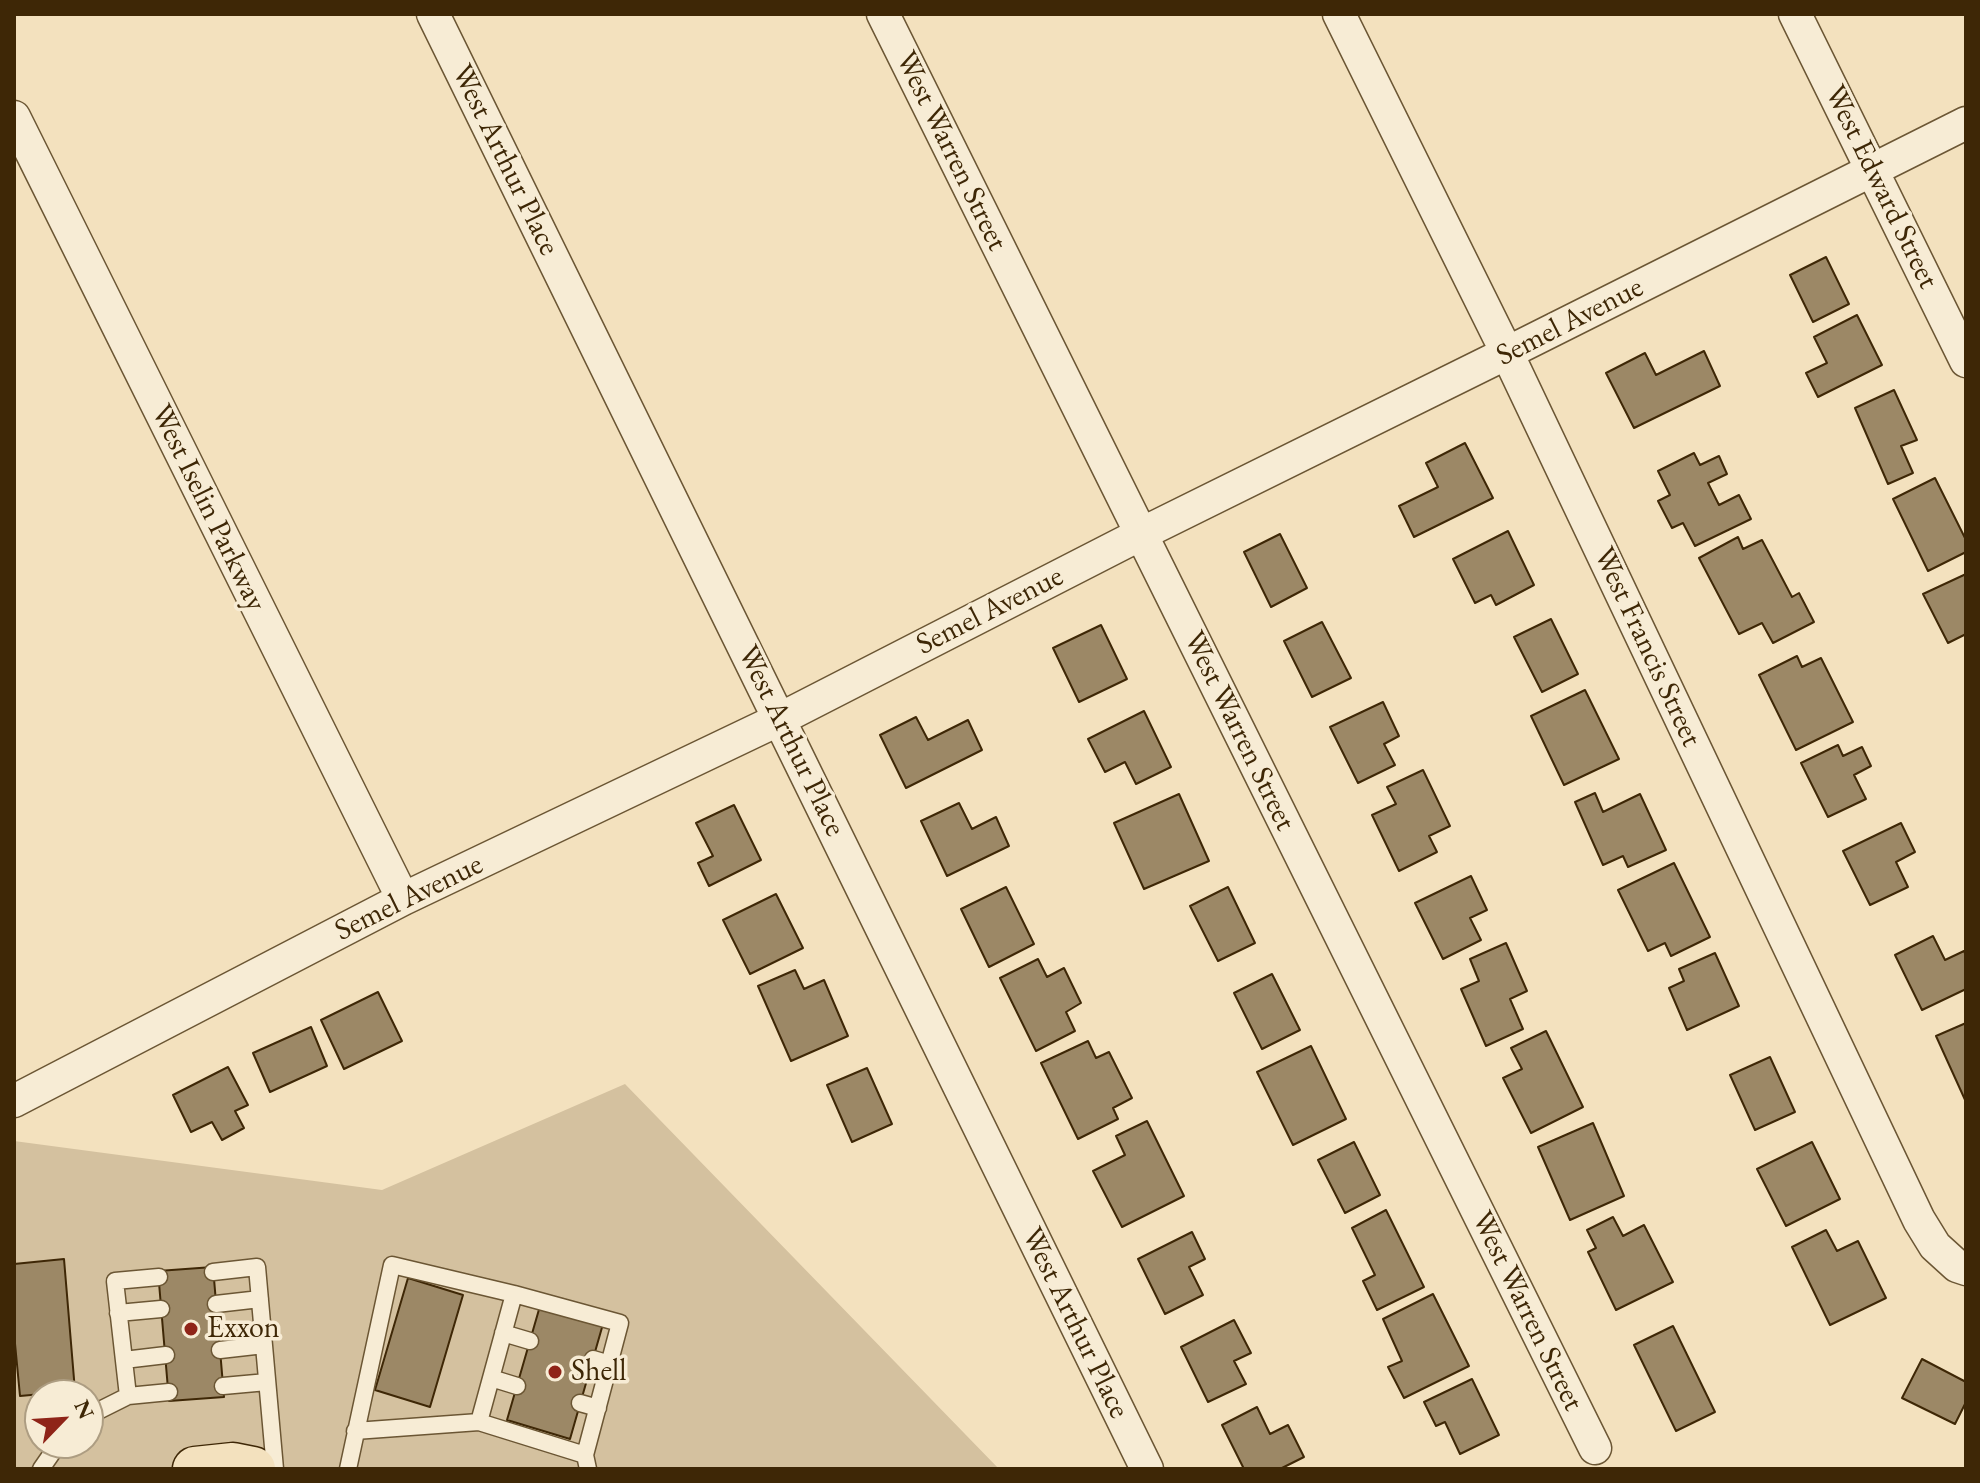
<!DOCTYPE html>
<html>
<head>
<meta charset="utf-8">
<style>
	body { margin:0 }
	#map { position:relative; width:1980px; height:1483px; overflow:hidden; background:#f3e1be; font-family:"EB Garamond",serif }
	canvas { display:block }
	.frame { position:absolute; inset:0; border:16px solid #3e2706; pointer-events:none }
	.north { position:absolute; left:24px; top:1379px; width:80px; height:80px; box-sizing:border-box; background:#f7ecd5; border:2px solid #ad9d82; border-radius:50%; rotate:65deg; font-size:22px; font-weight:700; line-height:32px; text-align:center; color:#3e2706 }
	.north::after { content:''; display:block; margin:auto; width:28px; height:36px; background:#8f2418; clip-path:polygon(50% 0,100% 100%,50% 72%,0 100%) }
</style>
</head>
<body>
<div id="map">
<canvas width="1980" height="1483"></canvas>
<div class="frame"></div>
<div class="north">N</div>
</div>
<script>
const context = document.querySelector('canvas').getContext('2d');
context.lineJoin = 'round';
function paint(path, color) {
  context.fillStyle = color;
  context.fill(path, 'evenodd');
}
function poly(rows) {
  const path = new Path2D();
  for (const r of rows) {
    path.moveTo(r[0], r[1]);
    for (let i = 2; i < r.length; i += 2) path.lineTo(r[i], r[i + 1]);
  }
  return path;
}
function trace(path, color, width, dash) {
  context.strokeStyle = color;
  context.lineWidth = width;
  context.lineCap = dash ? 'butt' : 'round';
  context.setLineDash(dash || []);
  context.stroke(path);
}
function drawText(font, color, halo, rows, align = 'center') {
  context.font = font + ' "EB Garamond",serif';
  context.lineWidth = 7;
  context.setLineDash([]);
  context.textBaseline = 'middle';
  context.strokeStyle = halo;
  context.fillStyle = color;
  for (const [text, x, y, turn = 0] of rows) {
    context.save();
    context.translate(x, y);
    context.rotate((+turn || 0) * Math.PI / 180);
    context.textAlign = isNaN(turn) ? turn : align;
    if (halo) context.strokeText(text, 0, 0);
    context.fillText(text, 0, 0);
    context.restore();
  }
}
const green = poly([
	[625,1084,999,1469,14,1469,14,1141,382,1190],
	[40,1395,88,1395,88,1443,40,1443]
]);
const building = poly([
	[1826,257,1849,304,1813,322,1790,275,1826,257],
	[1857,315,1882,365,1818,397,1806,373,1827,363,1814,337,1857,315],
	[1704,351,1720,386,1634,428,1606,373,1645,353,1656,375,1704,351],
	[1894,390,1917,440,1901,446,1913,473,1888,484,1855,408,1894,390],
	[1465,443,1493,498,1414,537,1399,506,1438,487,1426,463,1465,443],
	[1694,453,1700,465,1719,456,1727,474,1708,483,1719,505,1739,495,1751,519,1695,546,1683,523,1672,528,1658,501,1670,495,1658,471,1694,453],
	[1935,478,1966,540,1966,552,1928,571,1893,499,1935,478],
	[1508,531,1534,585,1496,605,1491,595,1475,603,1453,559,1508,531],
	[1280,534,1307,588,1271,607,1244,552,1280,534],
	[1738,537,1743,549,1762,540,1792,597,1799,593,1814,622,1773,643,1762,623,1739,634,1699,558,1738,537],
	[1966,574,1966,634,1948,643,1923,594,1966,574],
	[1551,619,1578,674,1542,692,1514,637,1551,619],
	[1322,622,1351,678,1312,697,1284,641,1322,622],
	[1101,625,1127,679,1079,702,1053,648,1101,625],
	[1797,656,1802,667,1821,658,1853,722,1796,750,1759,675,1797,656],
	[1585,690,1619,759,1564,785,1531,716,1585,690],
	[1383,702,1399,736,1384,744,1395,765,1358,783,1330,727,1383,702],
	[1144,711,1171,767,1136,784,1125,762,1105,772,1088,739,1144,711],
	[916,717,928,740,968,720,982,750,906,788,880,735,916,717],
	[1838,745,1843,756,1862,747,1871,766,1854,775,1866,799,1828,817,1801,763,1838,745],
	[1423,770,1450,826,1429,836,1437,852,1399,871,1372,815,1396,804,1387,787,1423,770],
	[1595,793,1603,812,1640,794,1666,850,1628,867,1623,856,1603,865,1575,802,1595,793],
	[1179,794,1209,861,1144,889,1114,823,1179,794],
	[959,803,972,829,996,817,1009,846,947,876,921,821,959,803],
	[734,805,761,860,709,886,698,863,713,856,696,823,734,805],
	[1901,823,1915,852,1896,862,1908,887,1870,905,1843,851,1901,823],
	[1674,863,1710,937,1671,956,1665,943,1648,951,1618,890,1674,863],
	[1471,876,1487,910,1470,918,1481,940,1443,959,1415,903,1471,876],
	[1006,887,1034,944,989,967,961,909,1006,887],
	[1228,887,1255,943,1218,961,1190,906,1228,887],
	[776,894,803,948,750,974,723,920,776,894],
	[1933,936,1945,960,1964,951,1966,956,1966,989,1922,1010,1895,955,1933,936],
	[1506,943,1527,991,1510,999,1523,1029,1486,1046,1461,989,1479,981,1470,959,1506,943],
	[1715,953,1739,1006,1687,1030,1669,988,1684,981,1679,969,1715,953],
	[1038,959,1047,977,1064,968,1081,1003,1066,1012,1075,1031,1036,1051,1000,978,1038,959],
	[795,970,804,989,824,980,848,1036,791,1061,758,986,795,970],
	[1272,974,1300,1030,1262,1049,1234,993,1272,974],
	[378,992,402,1041,344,1069,321,1020,378,992],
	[1966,1023,1966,1102,1936,1036,1966,1023],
	[311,1027,327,1066,270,1092,253,1053,311,1027],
	[1546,1031,1583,1107,1531,1133,1503,1078,1522,1069,1511,1048,1546,1031],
	[1088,1041,1096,1058,1109,1052,1132,1098,1113,1108,1118,1119,1078,1139,1041,1063,1088,1041],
	[1311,1046,1346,1119,1293,1145,1257,1072,1311,1046],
	[1770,1057,1795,1112,1755,1130,1730,1075,1770,1057],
	[228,1067,248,1105,235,1111,244,1128,222,1140,212,1122,191,1132,173,1095,228,1067],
	[867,1068,892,1124,852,1142,827,1085,867,1068],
	[1147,1121,1184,1196,1122,1227,1093,1171,1125,1155,1116,1136,1147,1121],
	[1593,1123,1624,1196,1570,1220,1538,1147,1593,1123],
	[1354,1142,1380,1195,1345,1213,1318,1160,1354,1142],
	[1812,1142,1840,1199,1786,1226,1757,1169,1812,1142],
	[1386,1210,1424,1287,1377,1310,1363,1281,1375,1275,1352,1228,1386,1210],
	[1613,1217,1623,1236,1644,1225,1673,1282,1616,1310,1588,1252,1596,1248,1587,1230,1613,1217],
	[1826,1230,1837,1251,1858,1241,1886,1298,1830,1325,1792,1247,1826,1230],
	[1192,1232,1205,1259,1189,1267,1203,1295,1165,1314,1138,1259,1192,1232],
	[64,1259,75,1391,20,1396,14,1333,14,1264,64,1259],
	[213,1267,224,1397,169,1401,158,1271,213,1267],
	[408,1278,463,1295,430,1407,375,1390,408,1278],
	[1433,1294,1469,1366,1404,1398,1388,1367,1402,1361,1383,1319,1433,1294],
	[540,1306,603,1324,570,1439,507,1420,540,1306],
	[1234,1320,1251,1353,1234,1361,1246,1384,1208,1402,1181,1347,1234,1320],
	[1673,1326,1715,1412,1676,1431,1634,1345,1673,1326],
	[1922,1359,1966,1382,1966,1402,1955,1424,1902,1398,1922,1359],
	[1472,1379,1499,1435,1460,1454,1445,1422,1436,1426,1424,1402,1472,1379],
	[1257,1407,1270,1434,1288,1425,1304,1457,1280,1469,1244,1469,1222,1425,1257,1407]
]);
const lane = poly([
	[213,1272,257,1267,275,1469],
	[216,1304,260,1299],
	[118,1313,161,1309],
	[503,1333,530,1341],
	[220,1350,264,1345],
	[593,1359,610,1364],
	[124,1360,166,1355],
	[491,1378,517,1386],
	[223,1386,267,1382],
	[128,1396,115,1281,159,1277],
	[580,1403,598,1408],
	[88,1416,128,1396,169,1392],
	[479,1422,514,1294],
	[355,1431,479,1422,585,1455],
	[41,1469,59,1443],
	[348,1469,392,1265,514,1294,620,1323,585,1455,588,1469]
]);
const street = poly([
	[433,14,1147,1469],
	[883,14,1595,1448],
	[1339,14,1507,353,1919,1220,1935,1246,1957,1266,1966,1269],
	[1795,14,1966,361],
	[14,117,403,899],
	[14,1101,403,899,780,719,1141,534,1507,353,1966,123]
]);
const highway = poly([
	[195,1469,233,1465,253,1469]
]);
const markers = [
	[191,1329,8,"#8f2418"],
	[555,1372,8,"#8f2418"]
];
const streetNames = [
	["West Warren Street",951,151,64],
	["West Arthur Place",505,160,64],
	["West Edward Street",1881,187,64],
	["Semel Avenue",1570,322,-27],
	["West Iselin Parkway",208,508,64],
	["Semel Avenue",990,611,-27],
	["West Francis Street",1647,647,65],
	["West Warren Street",1239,731,64],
	["West Arthur Place",791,741,64],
	["Semel Avenue",409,898,-26],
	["West Warren Street",1527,1311,64],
	["West Arthur Place",1075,1323,64]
];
const poiNames = [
	["Exxon",207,1329],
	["Shell",571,1372]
];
paint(green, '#d4c19f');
paint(building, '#9c8866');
trace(building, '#3e2706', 2);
trace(lane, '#6b5634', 19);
trace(street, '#6b5634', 35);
trace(highway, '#3e2706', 47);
trace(lane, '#f7ecd5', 16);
trace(street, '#f7ecd5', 32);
trace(highway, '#f3e1be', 44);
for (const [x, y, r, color] of markers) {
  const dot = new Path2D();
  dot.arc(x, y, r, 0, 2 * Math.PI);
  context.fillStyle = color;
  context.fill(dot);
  trace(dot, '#f7ecd5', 3);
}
drawText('30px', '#3e2706', '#f7ecd5', streetNames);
drawText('30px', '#3e2706', '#f7ecd5', poiNames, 'left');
</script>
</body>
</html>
